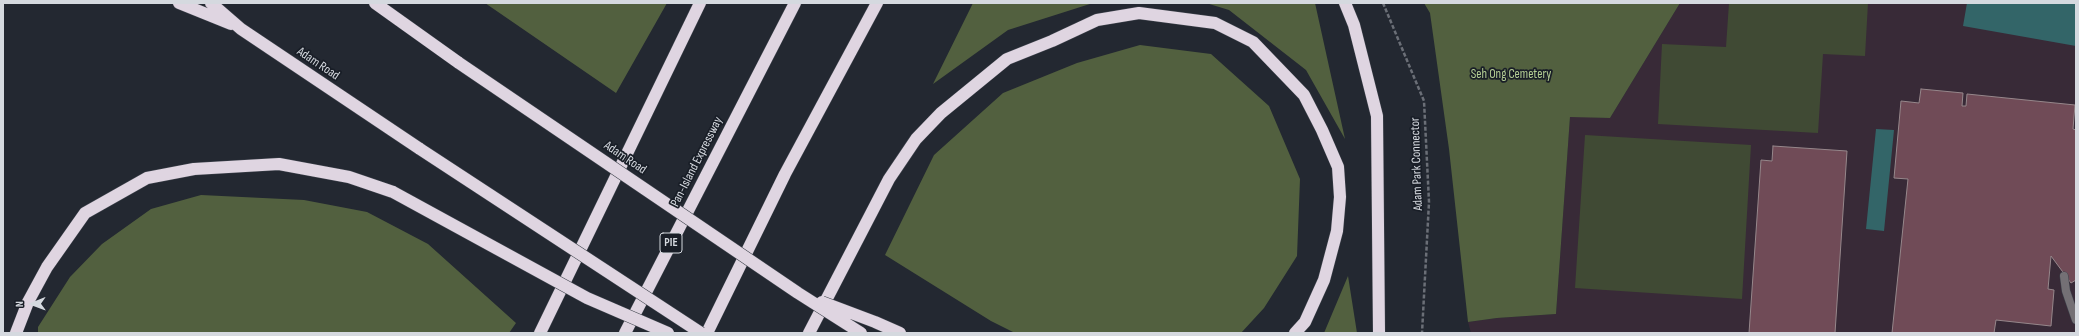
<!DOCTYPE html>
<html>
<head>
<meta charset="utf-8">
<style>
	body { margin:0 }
	#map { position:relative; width:2079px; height:336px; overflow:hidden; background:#232831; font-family:"Sofia Sans Condensed",sans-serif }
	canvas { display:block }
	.frame { position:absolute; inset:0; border:4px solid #d5d9df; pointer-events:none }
	.north { position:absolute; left:12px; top:284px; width:40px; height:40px; -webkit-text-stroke:3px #191e27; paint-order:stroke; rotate:269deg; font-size:11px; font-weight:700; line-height:16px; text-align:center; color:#d5d9df }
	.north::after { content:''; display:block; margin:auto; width:14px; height:18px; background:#d5d9df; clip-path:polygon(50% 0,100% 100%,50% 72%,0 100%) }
</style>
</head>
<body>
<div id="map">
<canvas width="2079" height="336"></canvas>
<div class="frame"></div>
<div class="north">N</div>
</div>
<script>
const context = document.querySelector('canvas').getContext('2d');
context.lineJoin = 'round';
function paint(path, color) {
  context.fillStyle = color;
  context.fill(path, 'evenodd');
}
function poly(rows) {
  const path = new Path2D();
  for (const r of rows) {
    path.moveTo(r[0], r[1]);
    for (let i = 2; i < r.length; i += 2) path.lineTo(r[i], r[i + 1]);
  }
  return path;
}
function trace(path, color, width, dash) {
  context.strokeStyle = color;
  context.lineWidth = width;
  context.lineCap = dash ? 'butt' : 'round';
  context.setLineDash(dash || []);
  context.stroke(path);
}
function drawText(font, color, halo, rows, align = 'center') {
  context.font = font + ' "Sofia Sans Condensed",sans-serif';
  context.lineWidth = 3.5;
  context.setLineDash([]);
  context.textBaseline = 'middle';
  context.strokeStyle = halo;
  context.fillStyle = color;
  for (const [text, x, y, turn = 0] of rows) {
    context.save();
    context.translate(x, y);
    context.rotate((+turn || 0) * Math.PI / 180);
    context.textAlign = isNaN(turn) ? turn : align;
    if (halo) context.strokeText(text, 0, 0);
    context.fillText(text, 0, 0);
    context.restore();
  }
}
const commercial = poly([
	[1680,3,2076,3,2076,333,1471,333,1468,322,1497,318,1556,314,1570,116,1610,118]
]);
const green = poly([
	[1729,3,1868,3,1865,56,1823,54,1818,133,1658,124,1662,44,1726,47],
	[1585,135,1751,145,1742,299,1575,288]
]);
const forest = poly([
	[485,3,667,3,616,93],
	[973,3,1093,3,1008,30,933,84],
	[1206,3,1315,3,1345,139,1306,70,1229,10],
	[1424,3,1680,3,1610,118,1570,117,1556,314,1497,318,1468,322,1449,149,1430,13],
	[1140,45,1211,54,1269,106,1300,179,1297,256,1264,308,1241,333,1015,333,991,321,885,255,934,155,1003,93,1077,63],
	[201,195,304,200,367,212,428,244,516,323,509,333,38,333,38,327,70,277,102,244,151,209],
	[1348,276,1357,333,1324,333]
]);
const water = poly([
	[1967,3,2076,3,2076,46,1963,26],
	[1876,129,1894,130,1884,231,1866,229]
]);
const building = poly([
	[1921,89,1963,93,1962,106,1966,106,1967,94,2075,105,2073,129,2076,130,2076,280,2071,283,2051,256,2048,289,2054,290,2051,326,1996,320,1994,333,1892,333,1908,179,1894,178,1901,101,1919,103,1921,89],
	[1773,146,1847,151,1835,333,1749,333,1761,160,1772,161,1773,146]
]);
const path = poly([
	[1383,3,1424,101,1429,202,1422,333]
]);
const lane = poly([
	[2064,276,2066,291,2076,320]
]);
const highway = poly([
	[179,3,231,24],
	[211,3,241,29,420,149],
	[375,3,459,63],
	[1345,3,1354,25,1377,116,1379,333],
	[16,333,28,302,47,267,85,213,147,178,194,169,279,164,349,177,393,192],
	[540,333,700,3],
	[625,333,795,3],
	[707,333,785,174,877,3],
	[809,333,889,179,916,139,941,113,1007,59,1052,41,1097,20,1139,13,1215,23,1253,42,1304,95,1322,130,1338,167,1340,197,1337,231,1324,280,1305,322,1295,333]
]);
const highwayBridge = poly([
	[459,63,798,293,861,333],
	[420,149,701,333],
	[393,192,587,298,668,333],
	[822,302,875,322,900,333]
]);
const shields = [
	[671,243,22]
];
const shieldNames = [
	["PIE",671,243]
];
const streetNames = [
	["Adam Road",318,64,34],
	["Adam Road",625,158,34],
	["Pan-Island Expressway",697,162,-63],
	["Adam Park Connector",1417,164,-92]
];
const parkNames = [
	["Seh Ong Cemetery",1511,75]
];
paint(commercial, '#382a37');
paint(green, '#404a34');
paint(forest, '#52603f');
paint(water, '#336568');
paint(building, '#704b57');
trace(building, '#96878b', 1);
trace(lane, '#3f444d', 9);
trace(highway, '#3f444d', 13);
trace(path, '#6b6f77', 2.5, [4, 2]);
trace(lane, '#747075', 8);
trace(highway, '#dfd5e1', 12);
trace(highwayBridge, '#3f444d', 13, []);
trace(highwayBridge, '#dfd5e1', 12);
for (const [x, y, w] of shields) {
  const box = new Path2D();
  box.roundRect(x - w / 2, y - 10, w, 20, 3);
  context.fillStyle = '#191e27';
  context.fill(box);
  trace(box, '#d5d9df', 1);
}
drawText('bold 12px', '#d5d9df', null, shieldNames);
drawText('13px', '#d5d9df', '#191e27', streetNames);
drawText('13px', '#b5cf94', '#191e27', parkNames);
</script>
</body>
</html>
